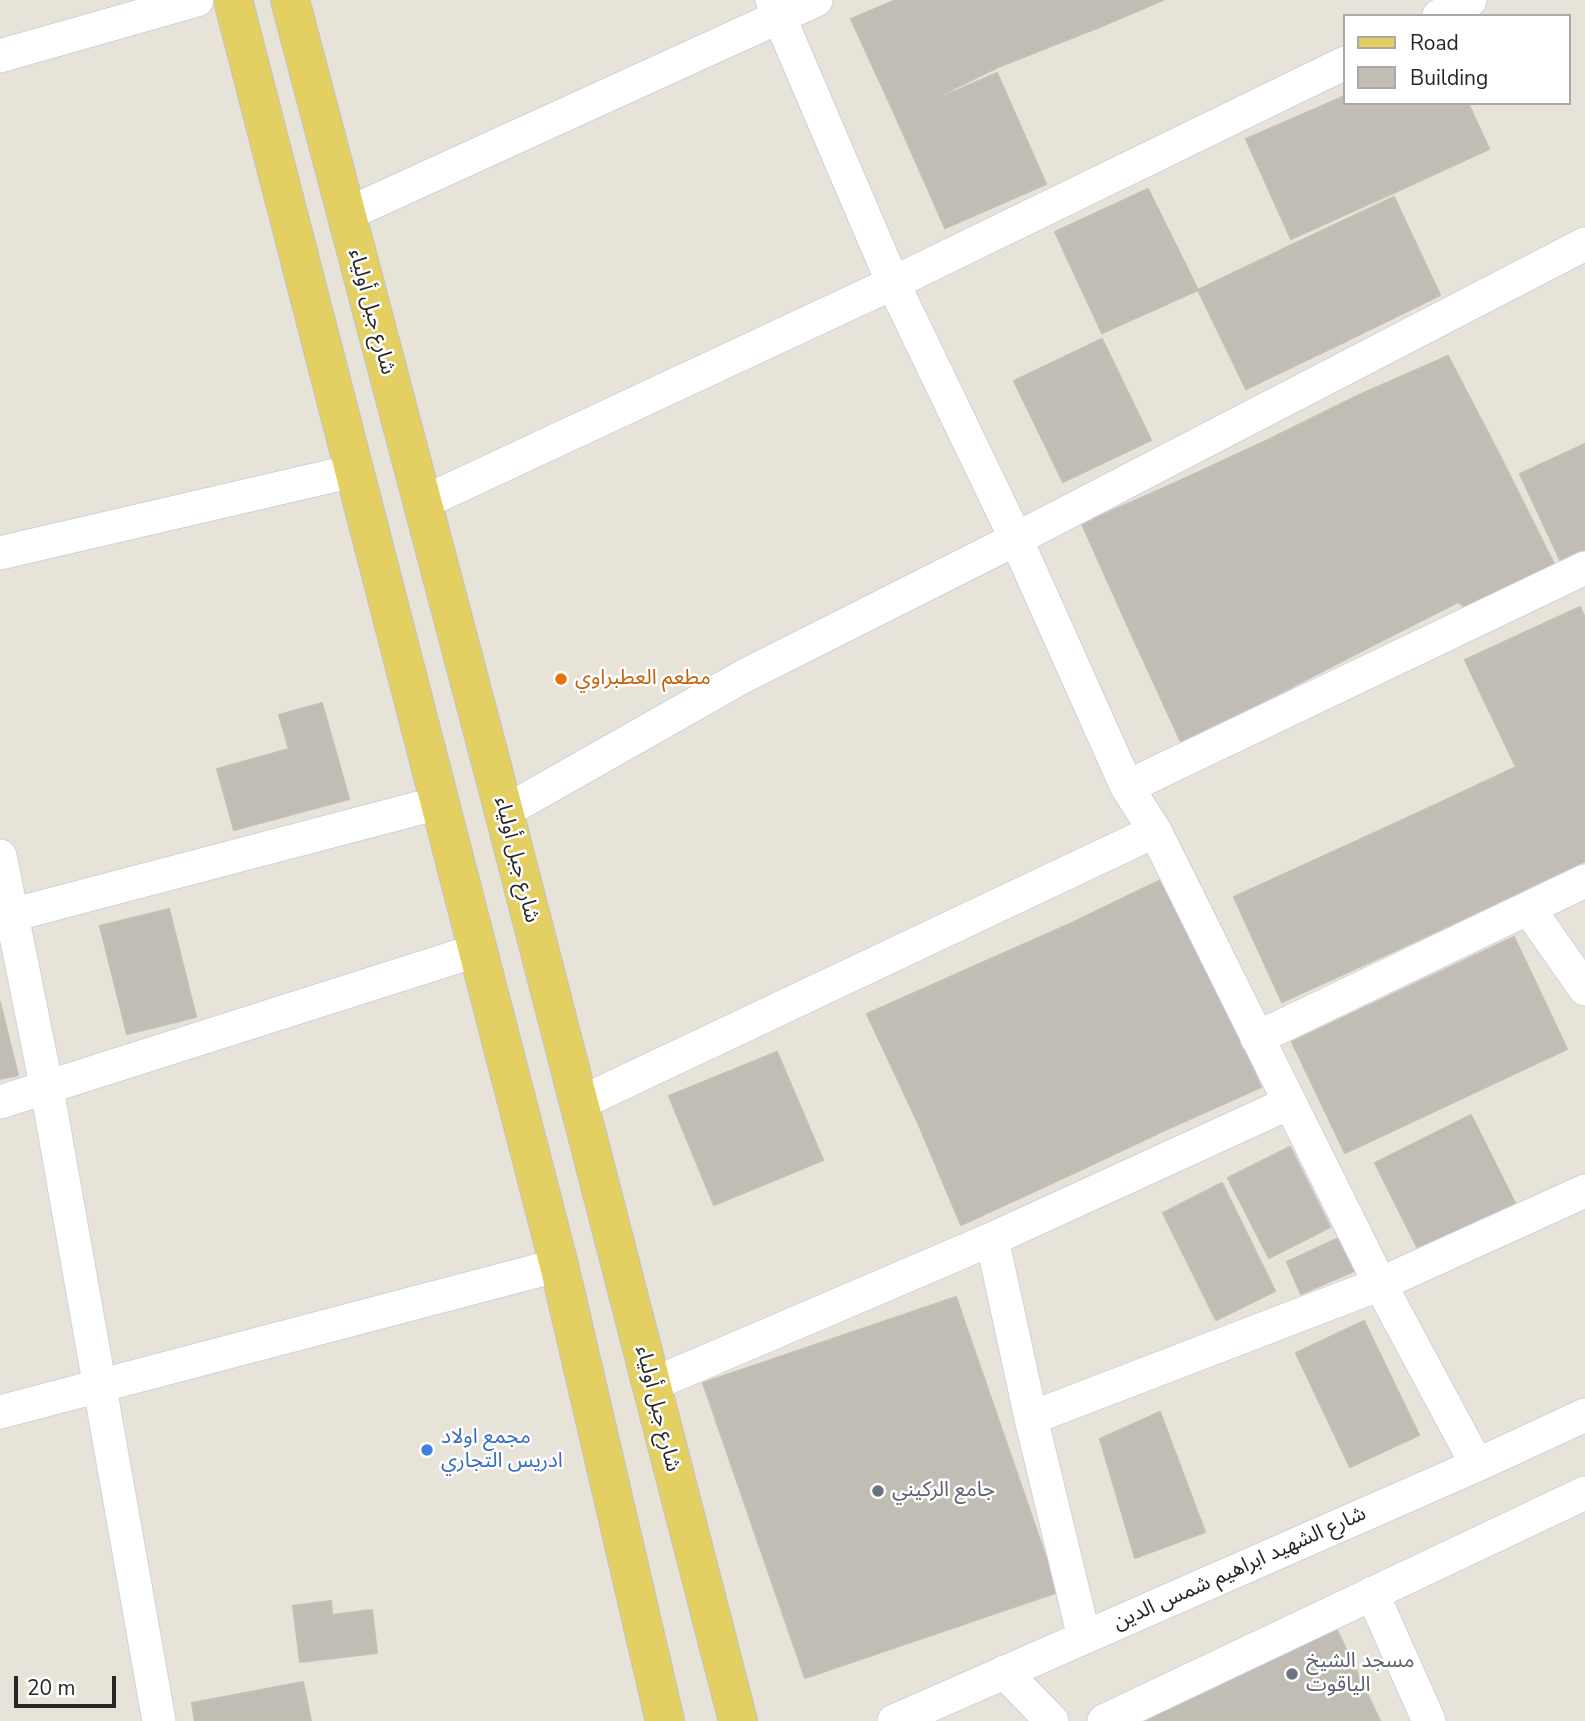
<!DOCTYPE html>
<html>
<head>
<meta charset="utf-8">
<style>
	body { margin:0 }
	#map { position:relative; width:1585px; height:1721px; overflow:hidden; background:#e8e3d9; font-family:"Nunito Sans",sans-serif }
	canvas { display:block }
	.legend { position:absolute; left:1343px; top:14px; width:228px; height:91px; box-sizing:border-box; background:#fff; border:2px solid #a9a9a9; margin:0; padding:9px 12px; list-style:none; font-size:21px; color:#272727 }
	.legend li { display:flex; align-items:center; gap:14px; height:35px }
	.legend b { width:35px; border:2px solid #a9a9a9 }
	.scale { position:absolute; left:14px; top:1676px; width:102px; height:32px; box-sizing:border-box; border:4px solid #272727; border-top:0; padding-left:9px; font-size:21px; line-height:24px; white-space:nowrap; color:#272727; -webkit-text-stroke:5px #fff; paint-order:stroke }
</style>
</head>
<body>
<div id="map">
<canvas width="1585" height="1721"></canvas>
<ul class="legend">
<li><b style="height:9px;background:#e4cf62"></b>Road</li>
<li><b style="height:19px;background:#c1bdb5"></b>Building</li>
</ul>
<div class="scale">20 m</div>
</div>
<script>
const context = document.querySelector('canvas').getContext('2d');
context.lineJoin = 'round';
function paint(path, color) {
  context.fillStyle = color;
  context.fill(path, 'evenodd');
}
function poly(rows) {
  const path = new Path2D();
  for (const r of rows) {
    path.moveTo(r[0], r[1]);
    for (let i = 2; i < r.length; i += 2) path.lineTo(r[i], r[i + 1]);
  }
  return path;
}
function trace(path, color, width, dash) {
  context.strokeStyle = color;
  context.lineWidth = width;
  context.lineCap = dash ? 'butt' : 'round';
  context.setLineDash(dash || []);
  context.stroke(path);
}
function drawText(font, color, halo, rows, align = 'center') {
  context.font = font + ' "Nunito Sans","Noto Sans Arabic",sans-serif';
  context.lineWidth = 5;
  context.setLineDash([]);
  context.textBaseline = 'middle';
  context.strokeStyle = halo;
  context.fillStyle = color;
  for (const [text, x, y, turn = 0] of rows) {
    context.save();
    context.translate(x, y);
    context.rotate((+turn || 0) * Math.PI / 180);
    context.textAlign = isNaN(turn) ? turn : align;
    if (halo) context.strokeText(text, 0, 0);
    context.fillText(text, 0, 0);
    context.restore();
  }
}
const building = poly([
	[896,0,968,0,998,67,896,117,851,19,896,0],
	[968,0,1085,0,1097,28,998,67,968,0],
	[1085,0,1163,0,1097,28,1085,0],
	[997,73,1046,184,945,228,896,117,997,73],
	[1345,96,1345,103,1352,103,1393,193,1291,239,1246,139,1345,96],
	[1352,103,1468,103,1489,149,1393,193,1352,103],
	[1148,189,1198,290,1102,333,1055,232,1148,189],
	[1394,197,1440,295,1344,342,1296,243,1394,197],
	[1296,243,1344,342,1246,389,1198,290,1296,243],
	[1102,339,1151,440,1063,482,1014,381,1102,339],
	[1448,356,1499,454,1406,500,1357,396,1448,356],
	[1357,396,1406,500,1319,543,1268,440,1357,396],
	[1268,440,1319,543,1223,588,1175,483,1268,440],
	[1585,444,1585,551,1561,562,1520,474,1585,444],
	[1499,454,1557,570,1472,612,1458,602,1406,500,1499,454],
	[1175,483,1223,588,1130,631,1082,524,1175,483],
	[1406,500,1458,602,1371,646,1319,543,1406,500],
	[1319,543,1371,646,1276,695,1223,588,1319,543],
	[1223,588,1276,695,1181,742,1130,631,1223,588],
	[1580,607,1585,618,1585,734,1516,767,1465,660,1580,607],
	[322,703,349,799,234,830,217,769,289,749,279,715,322,703],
	[1585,734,1585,861,1565,871,1516,767,1585,734],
	[1516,767,1565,871,1482,910,1433,806,1516,767],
	[1433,806,1482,910,1394,951,1346,846,1433,806],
	[1346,846,1394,951,1282,1002,1234,897,1346,846],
	[1167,877,1215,985,1118,1029,1072,923,1167,877],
	[169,909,196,1017,127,1034,100,926,169,909],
	[1072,923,1118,1029,1017,1079,968,969,1072,923],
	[1514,937,1567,1049,1345,1153,1292,1042,1514,937],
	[968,969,1017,1079,919,1125,867,1014,968,969],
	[1215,985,1261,1087,1165,1130,1118,1029,1215,985],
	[0,1002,18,1075,0,1079,0,1002],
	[1118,1029,1165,1130,1063,1178,1017,1079,1118,1029],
	[777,1052,823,1160,714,1205,669,1096,777,1052],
	[1017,1079,1063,1178,961,1225,919,1125,1017,1079],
	[1471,1115,1515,1203,1419,1251,1375,1163,1471,1115],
	[1290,1147,1330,1227,1269,1258,1228,1178,1290,1147],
	[1222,1183,1275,1291,1216,1320,1163,1213,1222,1183],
	[1341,1237,1356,1270,1301,1294,1287,1262,1341,1237],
	[956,1297,1058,1592,805,1678,703,1383,956,1297],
	[1364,1321,1419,1435,1350,1467,1296,1353,1364,1321],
	[1160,1412,1205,1532,1135,1558,1100,1439,1160,1412],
	[331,1601,332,1615,372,1610,377,1653,300,1662,293,1606,331,1601],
	[1336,1628,1380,1721,1115,1721,1336,1628],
	[303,1682,311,1721,195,1721,192,1703,303,1682]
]);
const minor = poly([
	[772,0,893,283,1016,539,1127,787,1155,831,1380,1284,1477,1465],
	[1439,16,1470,0],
	[0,56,197,0],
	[345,215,816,0],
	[422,503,893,283,1345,63],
	[0,553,353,471],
	[1127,787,1585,568],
	[504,812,744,676,1016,539,1585,244],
	[0,856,47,1089,159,1721],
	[1529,909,1585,989],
	[0,918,438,803],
	[1257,1038,1585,881],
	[0,1102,478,950],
	[578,1104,1155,831],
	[992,1239,1031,1418,1084,1637],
	[651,1385,992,1239,1289,1103],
	[0,1412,559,1265],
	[1031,1418,1380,1284,1585,1191],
	[1372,1593,1429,1721],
	[1004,1672,1052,1721],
	[894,1721,1477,1465,1585,1415],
	[1104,1721,1585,1493]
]);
const primary = poly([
	[233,0,559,1265,665,1721],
	[290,0,504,812,738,1721]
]);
const markers = [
	[561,679,7,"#e8710a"],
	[427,1450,7,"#3f7fe0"],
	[878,1491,7,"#6b7280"],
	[1292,1674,7,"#6b7280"]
];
const streetNames = [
	["شارع جبل أولياء",371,312,75],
	["شارع جبل أولياء",516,860,76],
	["شارع جبل أولياء",657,1409,76],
	["شارع الشهيد ابراهيم شمس الدين",1240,1569,-24]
];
const foodNames = [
	["مطعم العطبراوي",575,679]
];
const shopNames = [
	["مجمع اولاد",441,1438],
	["ادريس التجاري",441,1462]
];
const worshipNames = [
	["جامع الركيني",892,1491],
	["مسجد الشيخ",1306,1662],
	["الياقوت",1306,1686]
];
paint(building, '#c1bdb5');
trace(building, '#c3bfb3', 2);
trace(minor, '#cfd1df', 35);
trace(primary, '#c3c3c3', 40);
trace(minor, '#fff', 33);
trace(primary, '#e4cf62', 38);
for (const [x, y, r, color] of markers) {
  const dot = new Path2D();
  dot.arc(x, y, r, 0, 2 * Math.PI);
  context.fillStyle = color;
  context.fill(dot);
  trace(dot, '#fff', 2.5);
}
drawText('21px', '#272727', '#fff', streetNames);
drawText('21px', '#c56008', '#fff', foodNames, 'left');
drawText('21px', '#366cbe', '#fff', shopNames, 'left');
drawText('21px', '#5b616d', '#fff', worshipNames, 'left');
</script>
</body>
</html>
